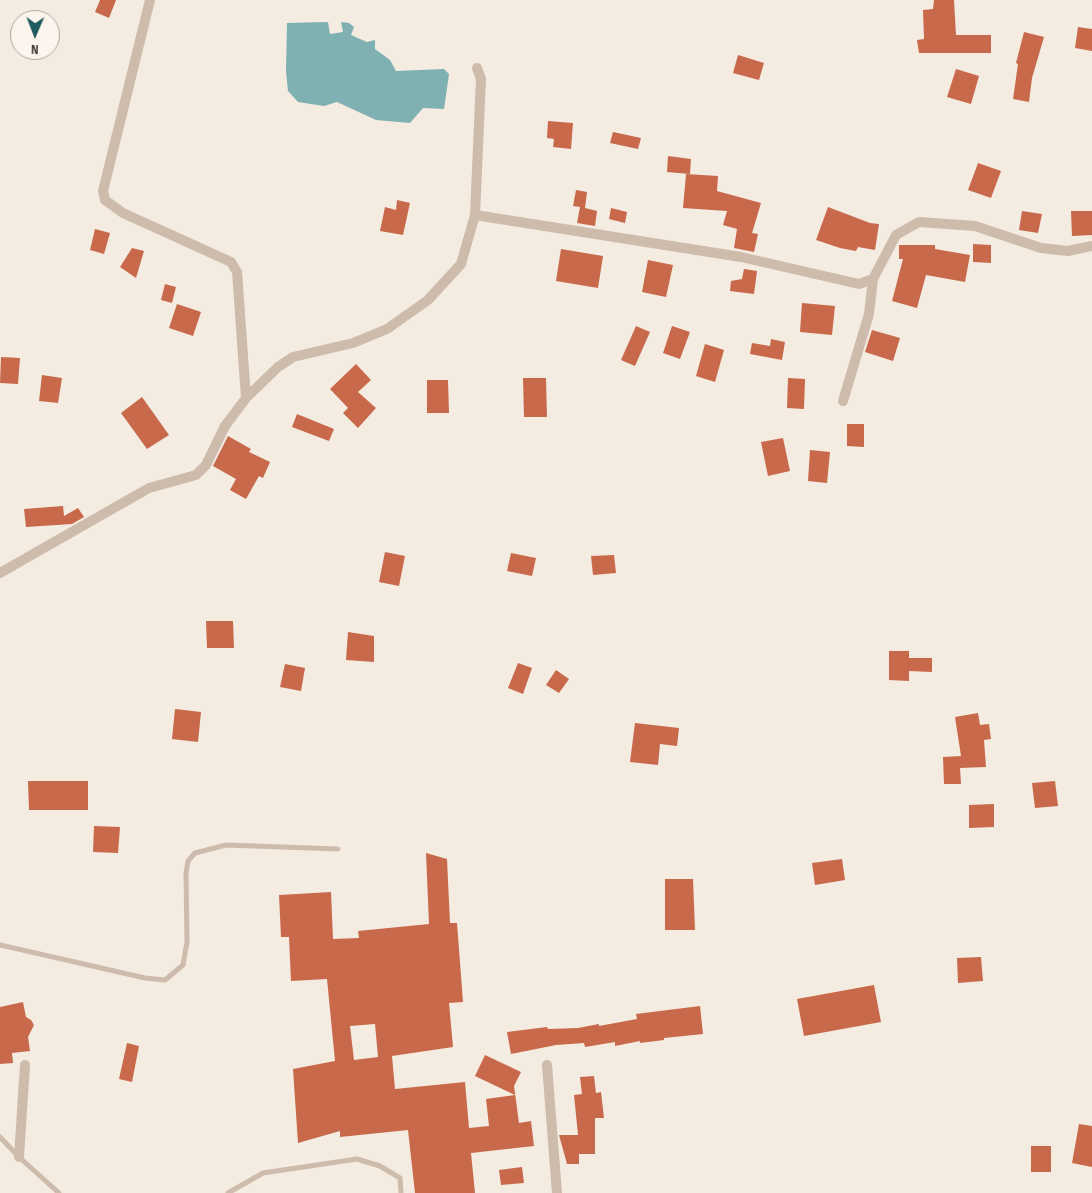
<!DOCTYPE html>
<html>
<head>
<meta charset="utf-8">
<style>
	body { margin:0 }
	#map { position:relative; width:1092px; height:1193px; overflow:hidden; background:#f4ebe1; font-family:"Sofia Sans Condensed",sans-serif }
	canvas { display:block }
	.north { position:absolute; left:10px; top:10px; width:50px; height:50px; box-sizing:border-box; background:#fbf5ee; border:1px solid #aea6a0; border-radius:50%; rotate:181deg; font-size:14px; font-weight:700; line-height:20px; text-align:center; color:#3b302b }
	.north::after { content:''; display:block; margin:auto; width:18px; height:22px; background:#1f5a5e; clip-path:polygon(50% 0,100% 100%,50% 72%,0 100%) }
</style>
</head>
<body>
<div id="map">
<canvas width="1092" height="1193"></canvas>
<div class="north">N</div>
</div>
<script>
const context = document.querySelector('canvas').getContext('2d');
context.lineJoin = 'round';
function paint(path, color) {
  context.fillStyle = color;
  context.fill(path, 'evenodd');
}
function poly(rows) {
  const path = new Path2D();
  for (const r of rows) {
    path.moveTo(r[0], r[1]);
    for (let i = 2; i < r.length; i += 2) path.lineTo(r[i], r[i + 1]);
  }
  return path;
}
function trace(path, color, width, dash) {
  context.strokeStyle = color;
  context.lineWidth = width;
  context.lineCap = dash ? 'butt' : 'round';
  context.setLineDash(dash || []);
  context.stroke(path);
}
const water = poly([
	[328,22,330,34,343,32,341,22,349,23,354,27,351,35,367,42,375,40,375,49,390,60,396,71,444,69,449,74,444,109,423,108,410,123,376,120,337,102,324,106,298,102,288,91,286,71,287,23]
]);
const building = poly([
	[100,0,116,0,109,18,95,12],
	[934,0,954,0,956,35,991,35,991,53,919,53,917,40,924,39,923,10,933,9],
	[1078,27,1092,29,1092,51,1075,48],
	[1024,32,1044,37,1032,78,1029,102,1013,99,1018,64,1016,63],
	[738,55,764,63,759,80,733,73],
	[956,69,979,76,971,104,947,97],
	[548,121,573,123,571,149,553,147,554,139,547,138],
	[613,132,641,138,638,149,610,143],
	[668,156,691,159,690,174,667,172],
	[978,163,1001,171,991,198,968,190],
	[686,174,718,176,717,191,761,203,752,233,758,234,754,252,734,248,737,229,723,225,727,211,683,208],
	[576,190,587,192,585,208,597,211,595,226,577,223,580,207,573,206],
	[397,200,410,203,403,235,380,231,385,207,396,210],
	[828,207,870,223,879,224,875,250,858,247,856,251,840,248,816,240],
	[611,208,627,212,625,223,609,219],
	[1022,211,1042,214,1038,233,1019,230],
	[1071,211,1092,211,1092,235,1072,236],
	[95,229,110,233,104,254,90,250],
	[973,244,991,245,991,263,973,262],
	[899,245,935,245,935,249,970,255,965,282,926,275,917,308,892,301,903,259,899,259],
	[132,248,144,251,136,278,120,267],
	[561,249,603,256,598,288,556,281],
	[648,260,673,265,666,297,642,292],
	[744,269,757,271,754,294,730,291,731,281,742,279],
	[165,284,176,287,172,303,161,300],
	[802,303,835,306,832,335,800,332],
	[177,304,201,312,193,336,169,328],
	[636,326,650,332,635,366,621,360],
	[672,326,690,332,680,359,663,353],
	[872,330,900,338,893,361,865,352],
	[771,339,785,342,782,360,750,354,752,343,770,346],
	[705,344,724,350,715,382,696,376],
	[1,357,20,358,18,384,0,383],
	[356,364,371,380,358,392,376,408,358,428,343,413,348,408,330,389],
	[42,375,62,378,58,403,39,401],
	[523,378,546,378,547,417,524,417],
	[788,378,805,379,804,409,787,408],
	[427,380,448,380,449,413,427,413],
	[142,397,169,435,147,449,121,413],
	[297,414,334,429,329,441,292,427],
	[847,424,864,424,864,447,847,446],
	[228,436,251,449,249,452,270,462,263,478,259,476,246,499,230,490,236,479,213,466],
	[783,438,790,471,768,476,761,442],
	[810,450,830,452,827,483,808,481],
	[63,506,64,516,78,508,84,517,72,524,26,527,24,509],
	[385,552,405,556,399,586,379,582],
	[511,553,536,558,532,576,507,571],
	[614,555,616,573,593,575,591,556],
	[206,621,233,621,234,648,207,648],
	[348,632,374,636,374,662,346,660],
	[889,651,909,651,909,658,932,658,932,672,909,671,909,681,889,680],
	[518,663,532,668,523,694,508,688],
	[285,664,305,668,301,691,280,687],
	[556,670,569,679,559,693,546,685],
	[175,709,201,712,198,742,172,739],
	[978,713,980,725,989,724,991,739,984,740,986,767,960,768,961,784,944,784,943,757,961,756,955,717],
	[635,723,679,728,677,746,660,744,658,765,630,762],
	[28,781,88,781,88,810,29,810],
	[1055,781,1058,806,1035,808,1032,783],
	[994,804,994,827,969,828,969,805],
	[94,826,120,827,118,853,93,852],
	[426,853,447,859,450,923,457,923,463,1002,449,1003,453,1047,392,1056,395,1089,465,1082,469,1128,489,1126,486,1099,515,1095,475,1076,485,1055,521,1072,514,1086,519,1123,531,1121,534,1146,471,1153,475,1193,415,1193,408,1130,340,1137,340,1131,298,1143,293,1069,335,1061,327,979,291,981,289,937,281,937,279,895,331,892,333,939,359,938,358,931,429,924],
	[375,1024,378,1057,354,1060,350,1026],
	[842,859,845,880,815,885,812,863],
	[665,879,693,879,695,930,665,930],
	[981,957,983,981,958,983,957,958],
	[874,985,881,1022,804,1036,797,999],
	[23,1002,26,1017,31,1020,34,1025,28,1037,30,1051,12,1053,13,1063,0,1064,0,1007],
	[700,1006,703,1034,664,1038,664,1040,640,1043,640,1041,615,1046,615,1042,585,1047,584,1043,556,1045,511,1054,507,1032,547,1027,548,1029,578,1028,599,1024,599,1026,637,1019,636,1014],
	[127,1043,139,1046,132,1082,119,1079],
	[594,1076,596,1093,601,1092,604,1118,595,1118,595,1154,579,1154,579,1164,567,1164,559,1135,578,1135,574,1095,582,1094,580,1077],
	[1079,1124,1092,1126,1092,1167,1072,1163],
	[1031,1146,1051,1146,1051,1172,1031,1172],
	[522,1167,524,1183,501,1185,499,1170]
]);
const service = poly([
	[0,945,145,978,165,980,183,965,187,942,186,873,188,861,195,853,226,845,338,849],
	[0,1137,19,1157,59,1193],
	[228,1193,263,1173,357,1159,380,1166,400,1178,401,1193]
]);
const minor = poly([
	[150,0,103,191,105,200,123,213,231,262,237,272,246,398],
	[475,215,741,257,859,284,873,279,896,235,919,222,975,226,1041,248,1068,251,1092,246],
	[843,401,869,314,873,279],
	[0,573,149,488,196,475,206,465,225,426,246,398,278,367,293,357,353,343,387,329,428,300,461,264,475,215,481,79,477,68],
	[547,1065,557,1193],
	[19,1157,25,1065]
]);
paint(water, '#7fb0b2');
paint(building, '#c8694b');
trace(service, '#cdbbac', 5);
trace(minor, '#cdbbac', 10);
</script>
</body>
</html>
